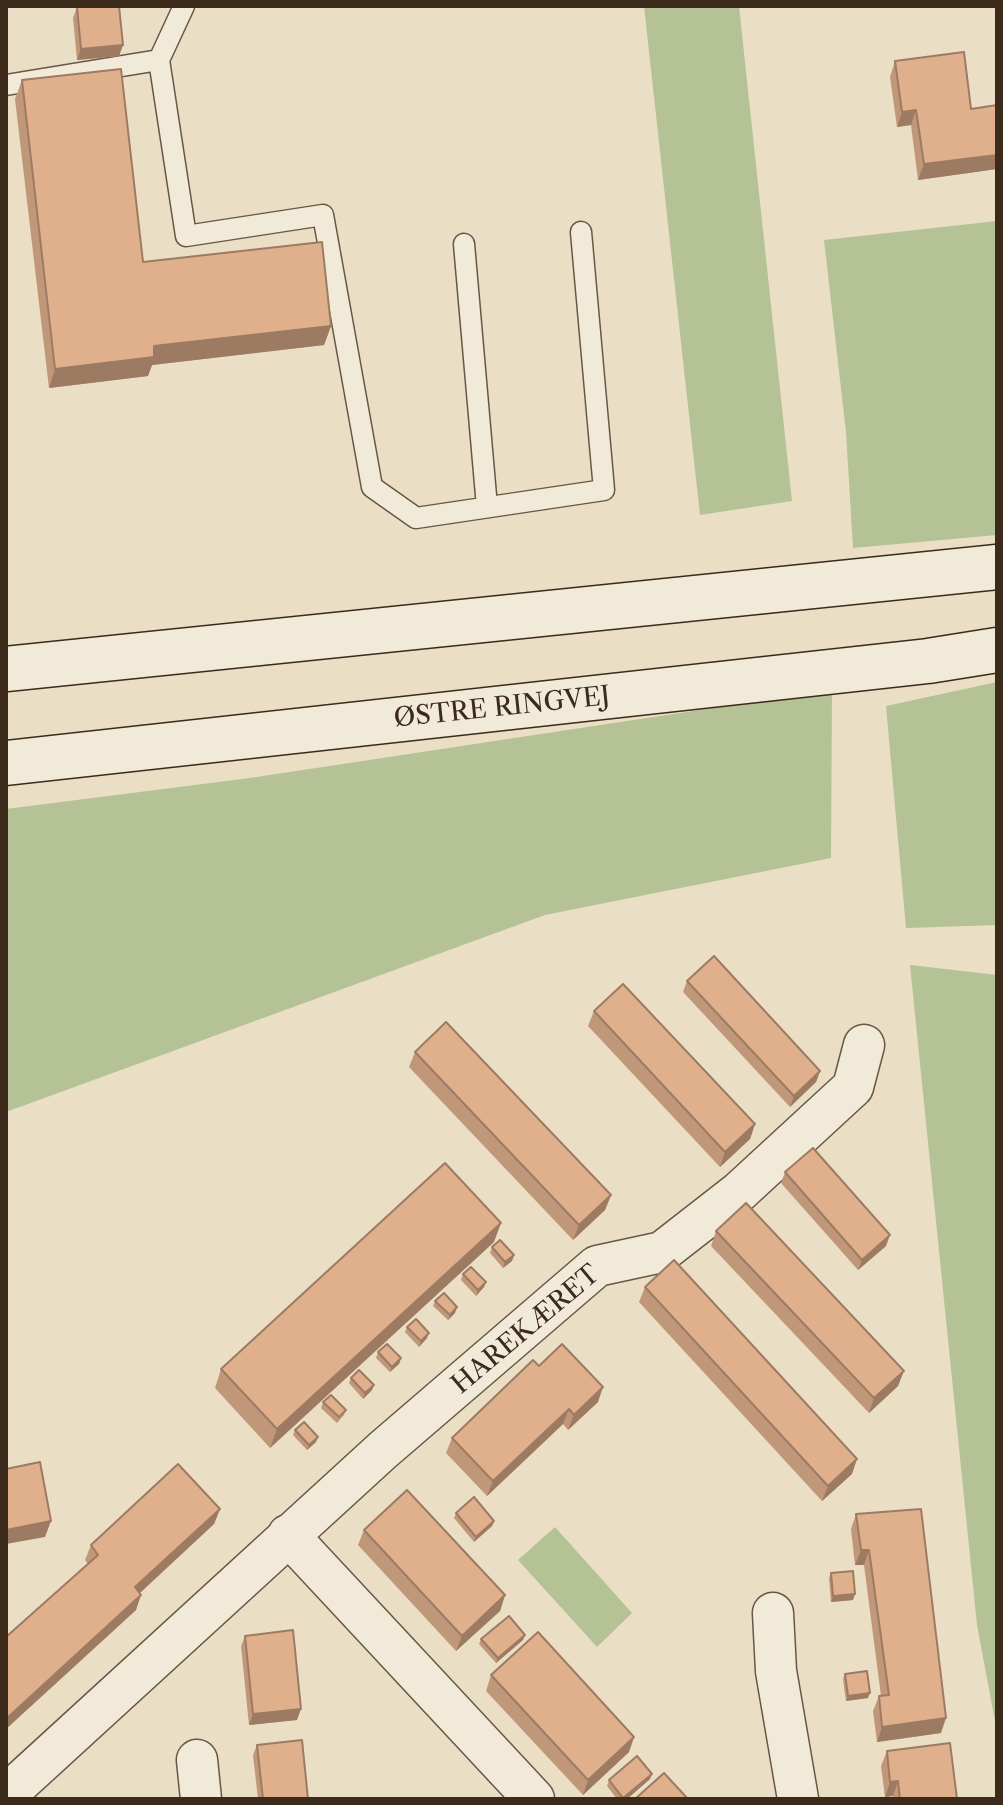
<!DOCTYPE html>
<html>
<head>
<meta charset="utf-8">
<style>
	body { margin:0 }
	#map { position:relative; width:1003px; height:1805px; overflow:hidden; background:#eadec5; font-family:"Libre Caslon Text",serif }
	canvas { display:block }
	.frame { position:absolute; inset:0; border:8px solid #3c2a1b; pointer-events:none }
</style>
</head>
<body>
<div id="map">
<canvas width="1003" height="1805"></canvas>
<div class="frame"></div>
</div>
<script>
const context = document.querySelector('canvas').getContext('2d');
context.lineJoin = 'round';
function paint(path, color) {
  context.fillStyle = color;
  context.fill(path, 'evenodd');
}
function poly(rows) {
  const path = new Path2D();
  for (const r of rows) {
    path.moveTo(r[0], r[1]);
    for (let i = 2; i < r.length; i += 2) path.lineTo(r[i], r[i + 1]);
  }
  return path;
}
function trace(path, color, width, dash) {
  context.strokeStyle = color;
  context.lineWidth = width;
  context.lineCap = dash ? 'butt' : 'round';
  context.setLineDash(dash || []);
  context.stroke(path);
}
function drawText(font, color, halo, rows, align = 'center') {
  context.font = font + ' "Libre Caslon Text",serif';
  context.lineWidth = 6;
  context.setLineDash([]);
  context.textBaseline = 'middle';
  context.strokeStyle = halo;
  context.fillStyle = color;
  for (const [text, x, y, turn = 0] of rows) {
    context.save();
    context.translate(x, y);
    context.rotate((+turn || 0) * Math.PI / 180);
    context.textAlign = isNaN(turn) ? turn : align;
    if (halo) context.strokeText(text, 0, 0);
    context.fillText(text, 0, 0);
    context.restore();
  }
}
const green = poly([
	[644,6,739,6,792,501,700,515],
	[997,221,997,535,853,548,846,432,824,240],
	[997,682,997,925,906,928,886,706],
	[832,690,831,858,545,915,6,1112,6,809,250,778],
	[910,965,997,975,997,1732,977,1625],
	[555,1527,632,1613,597,1647,518,1560]
]);
const service = poly([
	[159,60,186,236,323,215,372,487,416,518,604,490,581,232],
	[6,85,159,60,184,6],
	[464,244,487,507]
]);
const minor = poly([
	[288,1535,534,1799],
	[773,1613,776,1671,798,1799],
	[197,1760,201,1799],
	[6,1795,383,1450,597,1266,662,1252,739,1192,853,1087,864,1045]
]);
const secondary = poly([
	[6,669,997,567],
	[6,763,928,661,997,650]
]);
const wall = poly([
	[77,7,123,45,119,56,77,60,73,18],
	[895,61,971,109,997,105,997,169,918,180,911,125,897,127,890,77],
	[22,80,143,262,331,326,324,345,152,365,148,376,49,388,15,99],
	[687,981,820,1071,816,1082,790,1107,683,992],
	[594,1011,755,1124,750,1139,720,1167,588,1026],
	[415,1052,611,1195,605,1210,573,1240,409,1067],
	[785,1172,886,1246,858,1270,781,1183],
	[716,1231,898,1386,869,1413,711,1246],
	[494,1242,270,1448,215,1388,221,1369],
	[492,1247,514,1255,512,1261,503,1268,490,1253],
	[463,1274,486,1282,484,1287,476,1296,461,1280],
	[645,1287,852,1474,822,1501,639,1302],
	[435,1301,455,1313,448,1320,433,1306],
	[407,1327,427,1338,419,1347,405,1332],
	[378,1352,401,1358,399,1364,390,1372,376,1358],
	[539,1366,598,1402,568,1430,563,1424,487,1496,446,1453,452,1438],
	[351,1378,374,1385,372,1390,363,1399,349,1383],
	[323,1402,346,1410,344,1415,337,1423,321,1408],
	[295,1430,316,1442,307,1450,293,1435],
	[220,1509,214,1524,140,1593,136,1610,6,1729,6,1637,88,1564,85,1560,91,1545],
	[456,1513,494,1521,492,1526,474,1542,454,1518],
	[856,1514,941,1733,877,1742,873,1711,879,1696,881,1696,864,1565,855,1565,851,1529],
	[364,1530,505,1595,500,1611,456,1651,358,1545],
	[831,1573,853,1600,831,1602,829,1578],
	[525,1635,523,1640,496,1663,479,1644,481,1639],
	[245,1636,297,1720,249,1725,241,1646],
	[845,1674,868,1698,846,1701,843,1679],
	[491,1675,634,1737,629,1752,583,1795,486,1691],
	[257,1745,308,1799,258,1799,253,1755],
	[887,1751,957,1799,893,1799,893,1796,885,1797,881,1766],
	[650,1779,627,1799,617,1799,607,1786,609,1780]
]);
const shadedWall = poly([
	[123,45,119,56,77,60,81,49],
	[916,110,911,125,897,127,902,112],
	[997,155,997,169,918,180,924,164],
	[331,326,324,345,152,365,148,376,49,388,55,369,154,346],
	[820,1071,816,1082,790,1107,794,1096],
	[755,1124,750,1139,720,1167,725,1152],
	[611,1195,605,1210,573,1240,579,1225],
	[501,1223,494,1242,270,1448,277,1429],
	[890,1235,886,1246,858,1270,862,1260],
	[514,1255,512,1261,503,1268,505,1262],
	[486,1282,484,1287,476,1296,478,1290],
	[457,1307,455,1313,448,1320,450,1315],
	[429,1333,427,1338,419,1347,421,1341],
	[401,1358,399,1364,390,1372,392,1367],
	[904,1371,898,1386,869,1413,874,1398],
	[374,1385,372,1390,363,1399,365,1393],
	[603,1387,598,1402,568,1430,574,1415],
	[569,1409,563,1424,487,1496,493,1481],
	[318,1437,316,1442,307,1450,309,1445],
	[857,1459,852,1474,822,1501,828,1486],
	[220,1509,214,1524,130,1602,135,1587],
	[51,1521,45,1537,6,1544,6,1530],
	[494,1521,492,1526,474,1542,476,1537],
	[861,1550,869,1550,864,1565,855,1565],
	[855,1594,853,1600,831,1602,833,1596],
	[141,1595,136,1610,6,1729,6,1719],
	[505,1595,500,1611,456,1651,462,1636],
	[525,1635,523,1640,496,1663,498,1658],
	[870,1693,868,1698,846,1701,848,1696],
	[301,1709,297,1720,249,1725,253,1714],
	[946,1718,941,1733,877,1742,882,1727],
	[634,1737,629,1752,583,1795,588,1780],
	[652,1774,650,1779,627,1799,623,1799],
	[898,1781,893,1796,885,1797,890,1782]
]);
const building = poly([
	[89,6,119,6,123,45,81,49,77,7,89,6],
	[964,52,971,109,997,105,997,155,924,164,916,110,902,112,895,61,964,52],
	[121,69,143,262,322,242,331,326,154,346,154,357,55,369,22,80,121,69],
	[714,956,820,1071,794,1096,687,981,714,956],
	[623,984,755,1124,725,1152,594,1011,623,984],
	[446,1022,611,1195,579,1225,415,1052,446,1022],
	[813,1148,890,1235,862,1260,785,1172,813,1148],
	[445,1163,501,1223,277,1429,221,1369,445,1163],
	[746,1203,904,1371,874,1398,716,1231,746,1203],
	[500,1240,514,1255,505,1262,492,1247,500,1240],
	[674,1260,857,1459,828,1486,645,1287,674,1260],
	[471,1267,486,1282,478,1290,463,1274,471,1267],
	[444,1293,457,1307,450,1315,435,1301,444,1293],
	[416,1319,429,1333,421,1341,407,1327,416,1319],
	[387,1344,401,1358,392,1367,378,1352,387,1344],
	[562,1344,603,1387,574,1415,569,1409,493,1481,452,1438,533,1360,539,1366,562,1344],
	[359,1370,374,1385,365,1393,351,1378,359,1370],
	[331,1395,346,1410,339,1417,323,1402,331,1395],
	[304,1422,318,1437,309,1445,295,1430,304,1422],
	[40,1462,51,1521,6,1530,6,1469,40,1462],
	[178,1464,220,1509,135,1587,141,1595,6,1719,6,1637,98,1555,91,1545,178,1464],
	[407,1490,505,1595,462,1636,364,1530,407,1490],
	[474,1497,494,1521,476,1537,456,1513,474,1497],
	[921,1509,946,1718,882,1727,879,1696,889,1695,869,1550,861,1550,856,1514,921,1509],
	[853,1571,855,1594,833,1596,831,1573,853,1571],
	[509,1616,525,1635,498,1658,481,1639,509,1616],
	[293,1630,301,1709,253,1714,245,1636,293,1630],
	[538,1632,634,1737,588,1780,491,1675,538,1632],
	[867,1671,870,1693,848,1696,845,1674,867,1671],
	[302,1740,308,1799,263,1799,257,1745,302,1740],
	[950,1743,957,1799,900,1799,898,1781,890,1782,887,1751,950,1743],
	[637,1756,652,1774,623,1798,609,1780,637,1756],
	[664,1773,688,1799,635,1799,664,1773]
]);
const streetNames = [
	["ØSTRE RINGVEJ",502,708,-6],
	["HAREKÆRET",526,1330,-40]
];
paint(green, '#b4c296');
trace(service, '#685746', 23);
trace(minor, '#685746', 43);
trace(secondary, '#3c2a1b', 47);
trace(service, '#f1ead9', 20);
trace(minor, '#f1ead9', 40);
trace(secondary, '#f1ead9', 44);
paint(wall, '#c19779');
paint(shadedWall, '#9d7b63');
paint(building, '#e0b08d');
trace(building, '#9d7b63', 2);
drawText('26px', '#3c2a1b', '#f1ead9', streetNames);
</script>
</body>
</html>
